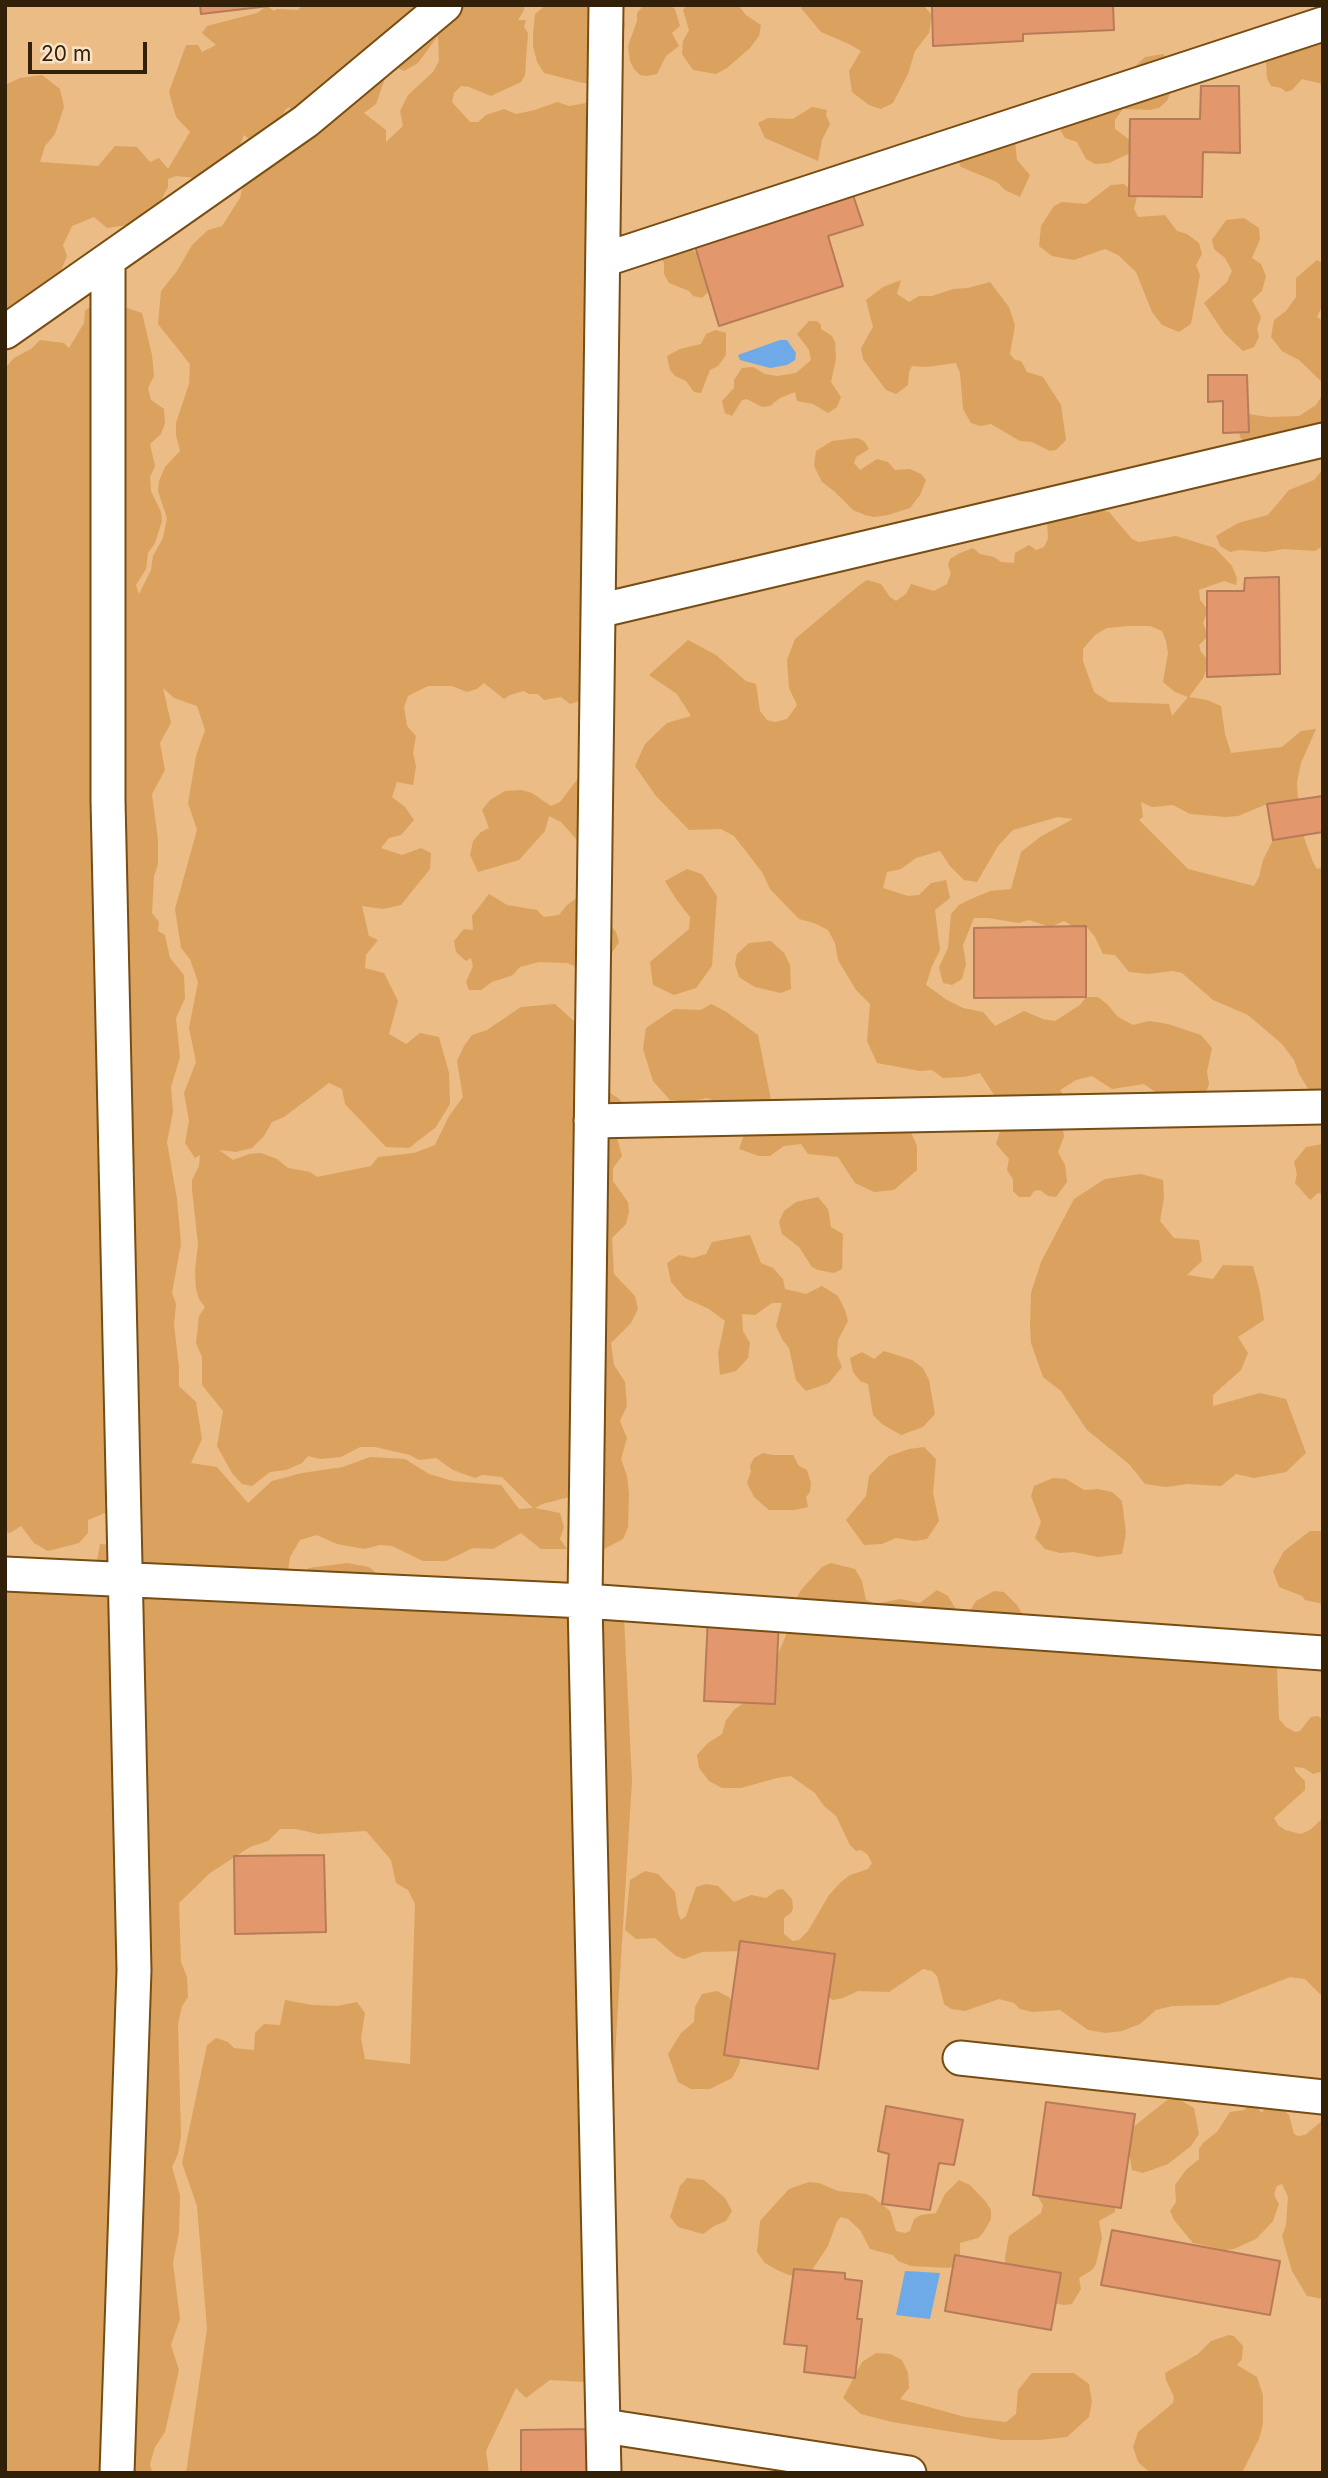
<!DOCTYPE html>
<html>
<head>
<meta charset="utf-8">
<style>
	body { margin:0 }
	#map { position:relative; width:1328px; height:2478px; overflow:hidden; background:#ebbc85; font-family:Inter,sans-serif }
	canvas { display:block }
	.frame { position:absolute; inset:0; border:7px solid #322009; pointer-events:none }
	.scale { position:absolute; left:28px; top:42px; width:119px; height:32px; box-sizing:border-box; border:4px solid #322009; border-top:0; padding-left:9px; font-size:21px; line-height:24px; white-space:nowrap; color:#322009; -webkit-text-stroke:5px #fae2c7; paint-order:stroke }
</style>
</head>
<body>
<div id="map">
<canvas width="1328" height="2478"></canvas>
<div class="frame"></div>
<div class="scale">20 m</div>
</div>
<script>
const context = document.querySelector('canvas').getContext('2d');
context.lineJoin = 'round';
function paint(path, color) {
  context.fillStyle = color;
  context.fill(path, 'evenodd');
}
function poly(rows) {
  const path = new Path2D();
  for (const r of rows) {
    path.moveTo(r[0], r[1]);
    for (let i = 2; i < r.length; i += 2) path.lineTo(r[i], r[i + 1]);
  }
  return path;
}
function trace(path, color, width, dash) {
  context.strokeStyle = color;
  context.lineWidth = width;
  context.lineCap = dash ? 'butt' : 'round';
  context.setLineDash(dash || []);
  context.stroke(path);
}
const green = poly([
	[302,5,524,5,524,10,518,20,526,20,524,27,528,33,525,75,521,82,491,96,469,87,461,86,454,93,452,102,470,122,478,122,486,115,504,109,516,114,535,110,557,102,569,106,592,102,586,699,570,704,561,697,544,700,538,694,529,694,524,691,510,695,504,699,484,683,477,689,467,692,452,686,428,686,408,696,404,707,407,726,416,736,413,753,416,766,413,785,397,782,392,797,405,807,414,820,401,835,389,838,381,848,402,855,421,848,431,853,430,869,401,905,383,909,362,906,369,936,378,940,366,955,365,968,384,973,398,1001,389,1034,406,1044,420,1033,439,1037,449,1073,450,1104,436,1127,409,1148,386,1147,345,1104,342,1089,329,1083,284,1117,272,1122,264,1136,252,1148,236,1152,219,1150,233,1160,249,1154,261,1153,277,1159,288,1168,310,1172,317,1177,371,1166,378,1157,414,1153,435,1145,449,1116,463,1097,457,1061,464,1046,472,1035,487,1030,521,1007,555,1004,586,1032,606,1090,618,1098,625,1106,623,1133,617,1138,622,1156,613,1168,613,1181,628,1202,629,1212,626,1224,612,1238,614,1274,635,1296,638,1309,631,1323,611,1343,614,1365,625,1382,627,1406,620,1421,627,1438,621,1459,627,1476,629,1493,628,1527,623,1539,604,1549,594,1546,577,1495,542,1504,535,1508,560,1513,564,1527,560,1539,567,1549,541,1549,521,1533,493,1549,473,1548,446,1561,423,1561,392,1546,380,1545,364,1549,337,1544,317,1535,300,1540,290,1557,288,1571,292,1589,309,1568,347,1563,369,1567,394,1588,624,1617,632,1781,604,2234,619,2362,585,2382,550,2380,526,2398,516,2388,486,2451,489,2473,186,2473,207,2329,197,2206,182,2163,207,2045,216,2038,228,2042,234,2048,254,2050,255,2033,264,2024,280,2025,285,2000,312,2005,337,2006,357,2002,365,2013,361,2038,365,2059,410,2064,415,1904,408,1890,396,1883,391,1860,366,1831,318,1834,296,1829,280,1829,268,1841,250,1847,210,1873,179,1903,181,1962,187,1977,188,1997,182,2006,178,2024,181,2136,178,2154,172,2167,180,2195,179,2232,173,2263,180,2319,171,2345,179,2370,165,2432,155,2447,150,2464,152,2473,5,2473,5,1577,103,1571,97,1560,100,1544,110,1545,115,1509,88,1520,88,1533,79,1543,48,1551,34,1543,21,1526,10,1533,5,1532,5,368,14,358,31,349,40,340,64,343,69,348,84,323,85,311,94,303,124,307,142,313,152,355,154,376,148,388,151,400,164,409,165,423,161,434,150,444,155,466,150,477,151,491,161,512,162,521,155,543,148,553,146,569,136,585,139,594,151,570,153,556,163,538,167,518,158,491,159,481,165,467,180,451,176,435,176,423,189,384,190,364,158,324,161,291,177,271,192,245,208,230,222,226,240,198,246,173,269,169,292,149,298,115,289,107,286,109,281,118,252,150,248,138,244,135,235,157,197,178,176,176,168,179,168,187,158,206,134,224,107,228,94,217,72,226,63,245,67,256,60,273,48,280,5,338,5,85,20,78,42,75,60,89,64,107,55,134,45,146,40,162,98,166,115,146,137,147,150,162,159,158,168,169,190,132,176,117,169,92,186,45,198,45,202,52,216,45,202,33,207,26,257,13,267,6,274,11,277,9,298,10],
	[438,36,439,61,433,72,408,95,400,111,403,126,386,142,386,130,364,113,376,104,390,64,404,71,418,63],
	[163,688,174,698,197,706,205,730,196,756,188,803,197,830,175,909,181,948,190,959,198,982,189,1028,196,1062,184,1093,189,1121,185,1143,195,1158,200,1155,199,1166,192,1180,192,1189,198,1244,195,1271,196,1289,199,1299,205,1307,199,1316,196,1343,202,1357,202,1385,223,1411,217,1446,232,1473,242,1484,252,1486,270,1472,286,1470,302,1463,308,1456,320,1459,341,1457,360,1447,375,1447,410,1455,419,1460,436,1458,453,1470,475,1478,482,1475,502,1477,533,1508,519,1509,501,1485,453,1481,429,1474,405,1459,370,1457,343,1467,302,1473,272,1481,248,1503,217,1467,191,1463,202,1439,196,1402,179,1386,179,1367,174,1325,176,1304,172,1293,181,1244,177,1199,167,1142,173,1112,171,1087,180,1057,176,1018,185,998,184,975,170,958,165,935,158,931,159,922,152,913,154,876,158,864,158,840,152,794,165,770,160,743,171,723],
	[546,5,611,5,618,9,625,24,620,58,621,84,583,83,544,73,537,62,533,46,533,35,535,14],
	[644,5,669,5,675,9,680,26,672,33,679,46,666,56,657,74,647,76,640,75,634,69,630,61,628,46,637,21,637,13],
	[687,5,738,5,746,15,761,25,759,36,750,48,727,68,716,74,693,70,682,54,683,41,689,30,683,10],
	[801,5,923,5,932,15,929,33,915,51,908,74,893,103,881,109,869,105,852,92,849,71,861,51,849,44,821,32,801,8],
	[1323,31,1323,84,1302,79,1292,90,1286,92,1281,88,1271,86,1267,78,1266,63,1257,52],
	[1163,54,1169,61,1172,88,1167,101,1159,108,1150,110,1123,109,1115,120,1115,129,1130,140,1130,153,1109,163,1095,164,1086,159,1077,142,1065,138,1061,131,1066,94,1075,86,1093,80,1124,77,1145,57],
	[812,107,827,110,826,115,830,124,822,140,818,161,765,138,758,123,768,118,793,119],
	[1004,111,1015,141,1017,160,1030,175,1020,197,1005,190,997,182,961,167,955,154,994,112],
	[1124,184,1137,196,1134,209,1138,217,1165,215,1177,231,1187,234,1199,243,1202,254,1196,265,1200,275,1191,324,1179,332,1162,325,1152,312,1136,272,1118,255,1105,249,1074,260,1052,256,1039,246,1041,226,1054,206,1062,202,1086,204,1111,185],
	[1244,218,1259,228,1260,239,1252,258,1261,264,1266,276,1262,291,1252,300,1261,317,1257,329,1259,337,1254,347,1243,351,1224,333,1204,303,1227,282,1232,271,1225,258,1214,249,1212,240,1226,220],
	[694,240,691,249,698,254,709,291,702,298,693,296,689,291,669,283,664,274,664,263,660,256],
	[1317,260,1323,263,1323,305,1317,317,1323,321,1323,383,1299,360,1282,351,1271,337,1274,320,1286,311,1296,297,1296,278],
	[901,280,897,294,909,302,919,296,932,296,953,289,968,288,990,282,1009,307,1015,325,1010,354,1015,360,1021,361,1027,372,1043,377,1061,405,1066,440,1056,450,1050,451,1032,442,1020,441,991,424,980,426,971,423,963,409,960,373,956,363,926,367,912,366,909,372,908,385,896,394,886,390,863,359,861,348,873,327,866,300,883,287],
	[809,321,817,321,821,325,821,329,832,336,835,342,836,359,831,382,841,397,837,407,828,413,813,404,797,401,795,392,780,398,770,406,762,407,747,399,742,400,732,416,725,413,722,401,734,388,734,380,742,368,753,367,765,374,777,376,796,373,811,360,809,350,797,334],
	[716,330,726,333,726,355,718,366,710,370,701,393,694,392,686,381,675,376,670,370,667,356,680,349,701,344,706,334],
	[1323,394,1323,431,1246,445,1240,437,1238,423,1248,414,1269,417,1299,416,1316,405],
	[857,438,864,441,869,449,856,457,854,463,860,470,877,459,888,462,895,470,910,469,921,474,926,480,920,495,910,508,888,515,874,517,865,515,853,510,834,491,822,482,814,466,816,451,832,441],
	[1323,469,1323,546,1315,551,1284,549,1266,552,1240,550,1230,552,1220,546,1216,536,1238,523,1268,515,1289,490,1314,480],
	[1099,510,1109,512,1132,539,1139,542,1176,536,1215,548,1232,566,1237,578,1236,585,1224,581,1199,590,1200,600,1208,610,1203,623,1208,636,1199,645,1201,652,1208,660,1207,668,1203,678,1189,697,1207,700,1221,706,1225,734,1231,753,1282,747,1301,731,1316,729,1301,763,1297,782,1298,800,1267,804,1238,816,1225,817,1190,814,1173,805,1152,807,1141,802,1143,817,1139,820,1188,869,1254,886,1259,877,1263,860,1273,840,1303,835,1313,862,1317,869,1323,867,1323,1107,1314,1098,1299,1074,1294,1060,1282,1044,1248,1015,1213,1000,1182,973,1172,971,1149,974,1129,972,1115,955,1103,954,1095,937,1086,926,1074,927,1064,921,1050,927,1029,920,1019,923,988,918,974,918,963,945,966,964,962,979,952,985,943,983,939,967,948,948,951,914,959,905,971,899,990,891,1011,889,1021,852,1040,837,1073,819,1058,817,1013,830,998,846,977,882,964,880,950,866,940,851,916,858,901,869,887,872,883,888,908,896,919,895,931,883,946,880,950,898,935,910,940,950,932,966,926,985,947,1000,963,1008,983,1012,995,1026,1024,1011,1043,1019,1055,1021,1080,1005,1086,997,1098,997,1108,1005,1118,1017,1133,1025,1149,1021,1168,1024,1201,1035,1212,1048,1207,1072,1209,1084,1205,1095,1158,1094,1144,1084,1112,1089,1092,1076,1076,1080,1060,1090,1066,1100,1058,1123,1063,1129,1064,1137,1058,1152,1065,1165,1067,1182,1056,1197,1048,1196,1040,1190,1034,1191,1030,1197,1019,1197,1013,1191,1013,1179,1007,1170,1009,1159,996,1144,1000,1131,997,1125,999,1103,980,1073,964,1077,943,1078,932,1070,920,1071,877,1063,867,1041,870,1004,856,990,838,960,835,943,828,930,814,923,799,919,770,889,762,872,734,836,721,829,689,830,656,796,635,766,645,744,667,723,691,716,677,694,649,675,688,640,716,655,746,681,756,684,760,711,767,720,775,722,787,719,797,705,789,688,787,660,795,639,857,587,867,580,881,584,890,597,896,601,906,594,911,584,934,591,947,584,951,573,948,565,950,559,960,553,973,548,980,554,994,557,1001,562,1014,563,1015,553,1029,545,1036,550,1044,547,1048,539,1047,521,1063,511,1079,518],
	[1129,626,1150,626,1162,631,1166,641,1168,653,1163,682,1175,692,1188,697,1172,716,1169,704,1109,702,1094,692,1083,661,1083,649,1095,635,1107,628],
	[583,772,611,803,613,821,608,833,590,848,578,841,561,822,549,816,545,831,519,860,478,872,470,855,473,841,481,832,489,828,482,810,490,800,505,791,521,790,532,793,551,806,560,802],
	[687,869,702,874,717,896,712,966,696,988,674,995,653,985,650,962,689,929,690,917,676,899,665,881],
	[489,894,507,905,537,910,544,917,559,915,567,905,577,898,594,905,616,932,619,942,610,956,584,970,567,963,539,962,520,967,513,975,492,982,481,990,469,990,466,982,473,966,471,958,466,961,456,952,454,941,464,929,473,930,472,916],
	[771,941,784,953,790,965,791,989,781,993,755,987,745,981,739,977,735,964,737,954,749,943],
	[711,1004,725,1011,758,1035,771,1100,755,1106,721,1103,706,1098,688,1102,670,1100,653,1081,643,1049,646,1028,674,1009,701,1010],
	[750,1118,910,1130,917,1146,917,1170,894,1190,874,1192,855,1183,838,1157,808,1154,801,1144,784,1146,770,1156,759,1156,739,1149],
	[1323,1144,1323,1194,1318,1193,1310,1200,1295,1183,1297,1174,1294,1162,1306,1147],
	[1141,1174,1163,1180,1164,1198,1160,1221,1174,1238,1199,1240,1202,1261,1187,1275,1213,1279,1223,1265,1253,1266,1260,1292,1264,1320,1238,1337,1248,1353,1241,1370,1213,1395,1213,1406,1260,1393,1286,1399,1306,1453,1286,1472,1254,1478,1236,1474,1221,1486,1187,1484,1166,1487,1145,1484,1129,1464,1087,1430,1061,1391,1043,1377,1031,1343,1030,1327,1031,1293,1041,1262,1074,1199,1105,1179],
	[818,1197,828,1209,831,1227,843,1234,842,1269,834,1273,818,1270,812,1267,799,1247,782,1234,779,1222,784,1211,796,1202],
	[750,1235,761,1263,773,1268,783,1279,785,1289,806,1294,822,1286,838,1296,845,1310,848,1321,838,1340,837,1355,842,1367,829,1383,806,1391,796,1380,789,1348,782,1339,776,1326,782,1303,772,1303,755,1315,742,1314,743,1331,750,1343,748,1358,736,1371,720,1375,718,1353,725,1321,709,1309,685,1298,671,1282,667,1263,679,1255,693,1258,706,1254,712,1242],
	[884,1351,912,1360,923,1368,929,1380,935,1414,923,1427,901,1435,882,1424,873,1415,868,1384,860,1381,853,1372,850,1358,862,1352,874,1359],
	[924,1447,936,1459,933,1493,939,1521,927,1539,915,1541,896,1538,882,1544,864,1545,846,1520,866,1496,869,1476,889,1456,909,1449],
	[763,1453,773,1455,793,1455,799,1466,807,1470,811,1483,810,1492,806,1497,808,1507,794,1510,769,1510,754,1497,747,1483,751,1471,750,1466,754,1458],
	[1053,1478,1066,1479,1084,1490,1098,1489,1112,1492,1122,1501,1126,1533,1122,1554,1098,1557,1074,1552,1060,1553,1045,1549,1035,1538,1041,1522,1031,1496,1034,1486],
	[1310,1531,1323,1531,1323,1604,1305,1600,1302,1596,1279,1587,1273,1571,1284,1551],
	[831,1563,855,1569,862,1581,866,1600,875,1604,900,1599,920,1603,937,1590,948,1596,960,1616,967,1616,976,1601,994,1591,1004,1592,1017,1605,1027,1622,1270,1658,1277,1668,1279,1719,1286,1727,1295,1732,1300,1731,1311,1717,1318,1716,1323,1720,1323,1771,1313,1774,1304,1768,1294,1767,1296,1772,1305,1781,1305,1790,1274,1818,1278,1825,1285,1830,1301,1834,1310,1830,1323,1818,1323,1997,1305,1979,1290,1977,1218,2005,1172,2006,1156,2010,1140,2024,1122,2031,1106,2033,1088,2030,1060,2010,1033,2012,1020,2009,1014,2003,999,1999,965,2011,951,2009,944,2004,937,1976,932,1971,923,1969,889,1992,858,1991,843,1998,833,2000,746,1951,702,1952,684,1959,676,1956,655,1938,636,1939,625,1930,630,1880,645,1871,658,1874,675,1892,678,1914,681,1920,686,1916,696,1887,706,1884,718,1886,734,1902,751,1895,766,1898,777,1890,783,1889,792,1899,793,1908,791,1913,784,1918,784,1934,793,1941,799,1940,808,1931,829,1895,841,1882,850,1875,868,1869,872,1863,867,1854,861,1850,856,1851,850,1845,836,1816,824,1806,815,1793,791,1776,777,1778,741,1788,722,1788,709,1781,699,1768,697,1755,708,1743,722,1734,726,1720,735,1709,751,1698,777,1657,788,1630,793,1605,801,1590,822,1567],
	[717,1991,729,1997,739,2016,744,2041,739,2065,732,2078,710,2089,691,2089,678,2082,668,2054,681,2033,694,2022,695,2007,702,1994],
	[1178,2099,1194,2108,1199,2134,1191,2146,1168,2164,1143,2173,1132,2170,1129,2152,1132,2128,1167,2100],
	[1248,2102,1253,2103,1262,2113,1267,2104,1278,2104,1289,2115,1294,2134,1298,2136,1305,2135,1323,2120,1323,2299,1307,2296,1292,2271,1282,2236,1286,2225,1288,2197,1282,2184,1277,2186,1275,2191,1274,2195,1279,2204,1273,2221,1256,2239,1234,2249,1225,2250,1193,2243,1174,2220,1170,2211,1176,2202,1175,2185,1186,2170,1199,2159,1199,2149,1203,2143,1217,2132,1230,2112,1245,2110],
	[687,2178,704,2180,725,2198,732,2211,726,2221,714,2226,703,2234,678,2227,670,2217,680,2186],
	[959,2180,970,2185,986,2202,991,2210,991,2219,983,2233,978,2238,960,2243,960,2257,956,2265,949,2268,911,2266,898,2261,893,2255,870,2249,860,2230,848,2219,841,2217,837,2221,828,2246,812,2270,801,2276,789,2275,777,2270,765,2263,757,2252,760,2221,789,2189,809,2182,819,2183,838,2191,866,2194,873,2197,890,2211,896,2231,905,2233,910,2231,914,2219,921,2215,936,2213,945,2194],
	[1040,2191,1111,2203,1115,2208,1115,2212,1099,2221,1102,2238,1096,2264,1092,2270,1079,2278,1081,2289,1072,2304,1064,2305,1054,2303,1006,2270,1005,2258,1009,2236,1041,2213,1043,2205,1038,2197],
	[1229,2335,1234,2336,1243,2346,1242,2359,1237,2365,1257,2377,1263,2395,1263,2424,1259,2439,1242,2473,1154,2473,1147,2470,1138,2462,1133,2447,1138,2432,1173,2403,1174,2397,1166,2380,1165,2373,1198,2354,1211,2341],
	[876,2353,890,2354,902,2360,908,2373,909,2388,900,2399,965,2417,1006,2422,1016,2414,1018,2390,1032,2373,1074,2373,1089,2384,1092,2402,1089,2417,1067,2437,1040,2440,1002,2440,892,2422,861,2414,843,2398,862,2362]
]);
const water = poly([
	[780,340,787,340,796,353,795,360,787,365,770,368,740,360,738,355],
	[905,2271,940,2273,930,2319,896,2315]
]);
const building = poly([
	[200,5,278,5,201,14,200,5],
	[932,5,1113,5,1114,30,1023,34,1023,41,933,46,932,5],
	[1201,86,1239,86,1240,153,1203,152,1202,197,1129,196,1130,119,1200,119,1201,86],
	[853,195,863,225,828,236,843,286,719,326,695,246,853,195],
	[1208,375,1247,375,1249,432,1223,433,1223,401,1208,402,1208,375],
	[1279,577,1280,674,1207,677,1207,591,1244,591,1245,578,1279,577],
	[1323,796,1323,832,1273,840,1267,804,1323,796],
	[1086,926,1086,997,974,998,974,928,1086,926],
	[708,1617,779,1619,775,1704,704,1701,708,1617],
	[324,1855,326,1932,235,1934,234,1856,324,1855],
	[740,1941,835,1954,818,2069,724,2055,740,1941],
	[1046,2102,1135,2114,1121,2208,1033,2195,1046,2102],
	[886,2106,963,2120,954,2165,939,2163,930,2210,882,2204,889,2154,878,2151,886,2106],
	[1112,2230,1280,2261,1270,2315,1101,2285,1112,2230],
	[955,2255,1061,2273,1051,2330,945,2311,955,2255],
	[794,2269,845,2273,845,2279,862,2281,857,2319,862,2319,855,2378,804,2372,807,2346,784,2344,794,2269],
	[586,2429,587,2473,521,2473,521,2430,586,2429]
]);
const minor = poly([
	[108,260,108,800,134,1970,117,2473],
	[603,260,1323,24],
	[5,332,306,121,445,5],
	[598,611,1323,440],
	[591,1121,1323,1107],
	[5,1574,585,1601,1323,1653],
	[960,2058,1323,2097],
	[604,2426,909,2473],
	[604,2473,585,1601,606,5]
]);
paint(green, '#daa25e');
paint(water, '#6eaae7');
paint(building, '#e3976c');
trace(building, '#b77b59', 2);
trace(minor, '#774d14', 37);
trace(minor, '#fff', 33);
</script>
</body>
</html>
